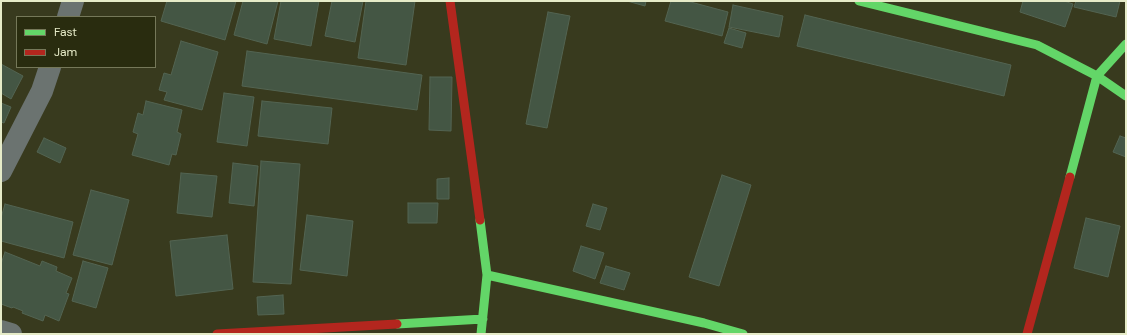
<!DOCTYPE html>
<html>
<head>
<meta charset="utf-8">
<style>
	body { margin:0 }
	#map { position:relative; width:1127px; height:335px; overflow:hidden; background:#383a1e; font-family:"DM Sans",sans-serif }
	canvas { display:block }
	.frame { position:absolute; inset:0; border:2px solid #e6ebc8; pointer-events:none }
	.legend { position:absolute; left:16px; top:16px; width:140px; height:52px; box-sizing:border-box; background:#292c0f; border:1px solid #757859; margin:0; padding:5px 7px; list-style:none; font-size:12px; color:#e6ebc8 }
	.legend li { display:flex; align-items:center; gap:8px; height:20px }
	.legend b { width:20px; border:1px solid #757859 }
</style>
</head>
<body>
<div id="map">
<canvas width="1127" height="335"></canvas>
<div class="frame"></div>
<ul class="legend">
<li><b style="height:5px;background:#63d668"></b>Fast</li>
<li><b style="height:5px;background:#b3261e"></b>Jam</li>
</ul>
</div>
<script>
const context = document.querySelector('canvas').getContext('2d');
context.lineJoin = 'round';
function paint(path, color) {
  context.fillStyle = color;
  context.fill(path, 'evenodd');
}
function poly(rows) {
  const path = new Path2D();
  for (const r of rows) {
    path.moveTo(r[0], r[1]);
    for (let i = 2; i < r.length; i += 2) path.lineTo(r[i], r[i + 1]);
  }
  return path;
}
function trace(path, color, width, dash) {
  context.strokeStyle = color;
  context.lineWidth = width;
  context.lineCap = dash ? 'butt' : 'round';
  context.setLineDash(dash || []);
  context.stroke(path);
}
const building = poly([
	[167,1,236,1,225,40,161,21,167,1],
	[243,1,278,1,267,44,234,35,243,1],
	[281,1,319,1,311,46,274,39,281,1],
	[332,1,363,1,355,42,325,36,332,1],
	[366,1,415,1,406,65,358,58,366,1],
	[627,1,646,1,645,6,627,1],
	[671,1,687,1,728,12,722,36,665,21,671,1],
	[1023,1,1064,1,1073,4,1065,27,1020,12,1023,1],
	[1076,1,1120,1,1116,17,1074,7,1076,1],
	[733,5,783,16,779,37,729,27,733,5],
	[548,12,570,16,547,128,526,124,548,12],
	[805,15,1011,65,1004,96,797,46,805,15],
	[729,28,746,33,742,48,724,43,729,28],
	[181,41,218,52,202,110,164,100,167,92,159,90,164,73,171,75,181,41],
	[247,51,422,75,417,110,242,86,247,51],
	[1,64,23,76,11,99,1,93,1,64],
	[430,77,452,77,451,131,429,130,430,77],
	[224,93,254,97,247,146,217,142,224,93],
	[146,101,182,110,177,132,181,134,176,155,172,154,169,165,132,155,138,134,133,132,138,113,143,115,146,101],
	[262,101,332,108,328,144,258,136,262,101],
	[1,103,11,107,4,123,1,122,1,103],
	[1120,136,1126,138,1126,157,1113,152,1120,136],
	[44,138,66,148,60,163,37,152,44,138],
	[261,161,300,164,291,284,253,282,261,161],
	[233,163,258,166,254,206,229,203,233,163],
	[181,173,217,176,212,217,177,213,181,173],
	[722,175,751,185,719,286,689,277,722,175],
	[449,178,449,199,437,199,437,179,449,178],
	[91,190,129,200,112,265,73,255,91,190],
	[408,203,438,203,437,223,408,223,408,203],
	[5,204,73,222,64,258,1,241,1,218,5,204],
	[593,204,607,208,600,230,586,226,593,204],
	[307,215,353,221,347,276,300,270,307,215],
	[1086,218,1120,226,1108,277,1074,268,1086,218],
	[227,235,233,289,176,296,170,241,227,235],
	[581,246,604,253,595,279,573,271,581,246],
	[5,252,40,266,42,261,57,267,56,271,72,278,66,293,69,294,59,321,45,315,43,321,22,313,23,311,13,307,12,308,1,304,1,264,5,252],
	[83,261,108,268,96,308,72,301,83,261],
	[606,266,630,273,624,290,600,283,606,266],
	[283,295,284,314,258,315,257,297,283,295]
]);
const street = poly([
	[68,17,73,1],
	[1,171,42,91,50,67],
	[1,331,11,334]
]);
const fast = poly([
	[859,1,1037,45,1097,76,1126,96],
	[1070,177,1097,76,1126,44],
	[480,220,487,275,481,334],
	[487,275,704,323,743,334],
	[397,324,483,319]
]);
const jam = poly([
	[450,1,480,220],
	[217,334,397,324],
	[1027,334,1070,177]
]);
paint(building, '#445644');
trace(building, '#536452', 1);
trace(street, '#6b7370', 22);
trace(fast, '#63d668', 9);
trace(jam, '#b3261e', 9);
</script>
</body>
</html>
